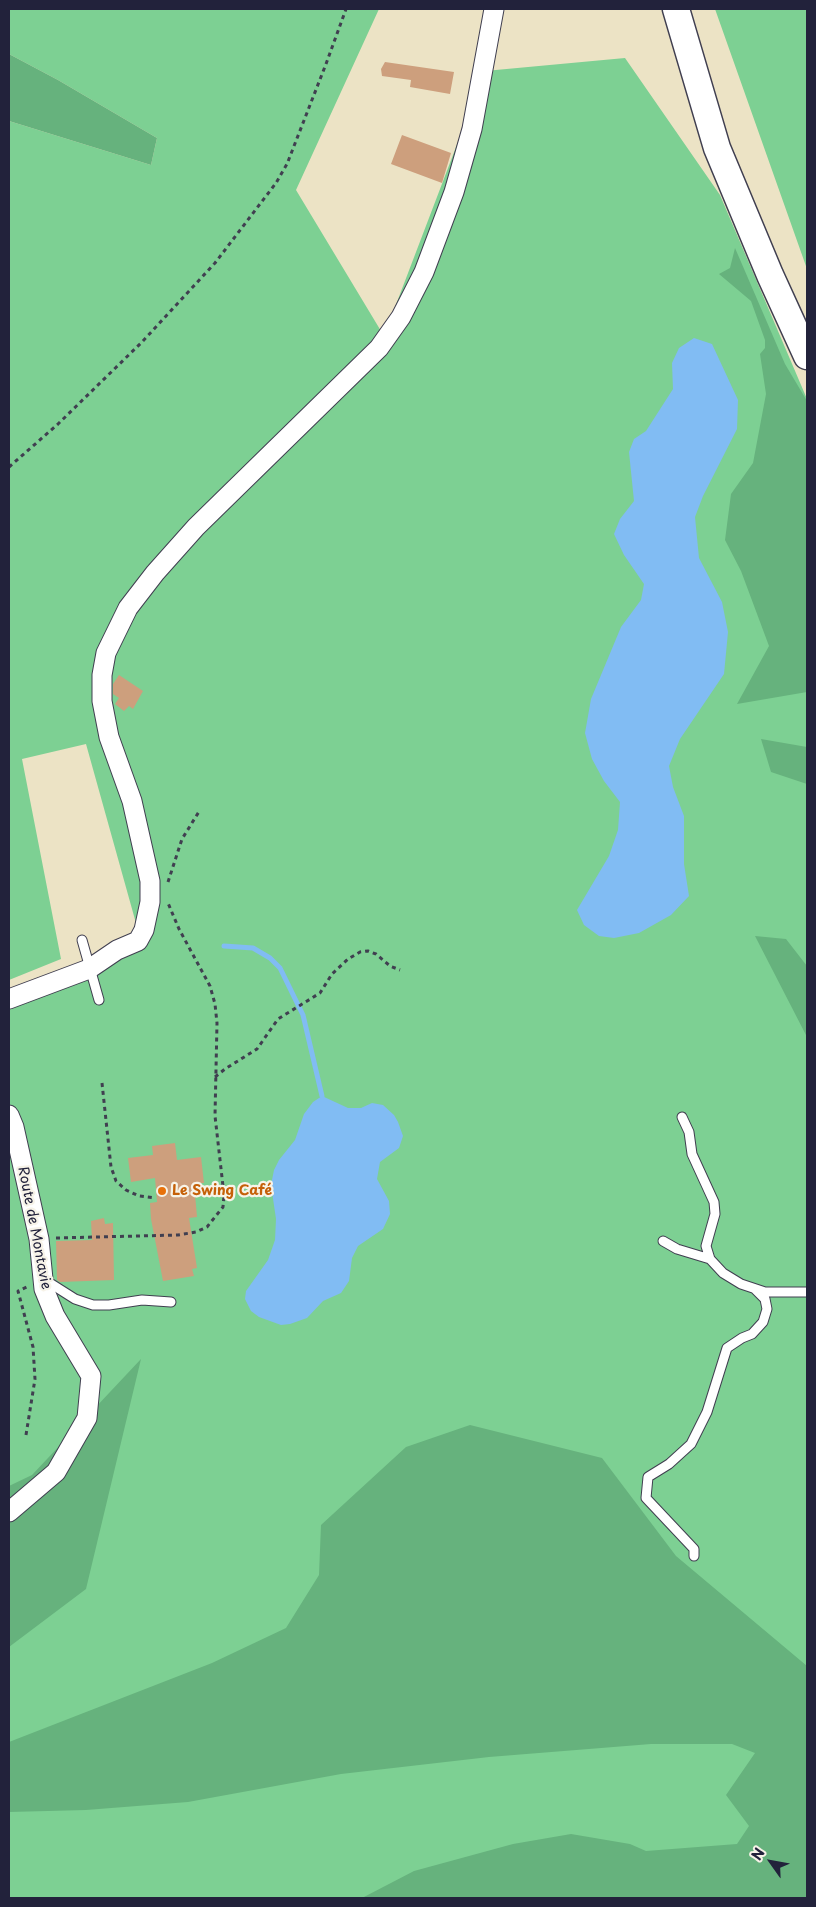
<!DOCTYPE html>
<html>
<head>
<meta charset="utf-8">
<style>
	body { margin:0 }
	#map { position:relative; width:816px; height:1907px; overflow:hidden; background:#ece3c5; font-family:"Playpen Sans",sans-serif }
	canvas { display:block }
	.frame { position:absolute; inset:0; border:10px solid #22223b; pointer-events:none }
	.north { position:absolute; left:746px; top:1837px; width:50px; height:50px; -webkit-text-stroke:4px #f7f3e8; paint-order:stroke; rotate:302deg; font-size:14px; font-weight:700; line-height:20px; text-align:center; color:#22223b }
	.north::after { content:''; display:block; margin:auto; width:18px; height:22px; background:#22223b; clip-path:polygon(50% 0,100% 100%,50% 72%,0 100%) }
</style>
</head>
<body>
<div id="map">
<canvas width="816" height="1907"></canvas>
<div class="frame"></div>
<div class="north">N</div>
</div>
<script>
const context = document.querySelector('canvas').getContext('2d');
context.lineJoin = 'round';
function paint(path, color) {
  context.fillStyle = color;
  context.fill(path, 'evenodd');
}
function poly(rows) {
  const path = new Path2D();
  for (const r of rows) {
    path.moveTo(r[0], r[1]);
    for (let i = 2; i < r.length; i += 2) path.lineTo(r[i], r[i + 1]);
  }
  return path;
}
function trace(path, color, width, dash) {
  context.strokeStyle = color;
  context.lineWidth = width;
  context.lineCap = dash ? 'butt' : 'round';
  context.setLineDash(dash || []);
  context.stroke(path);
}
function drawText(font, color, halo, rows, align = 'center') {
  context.font = font + ' "Playpen Sans",sans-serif';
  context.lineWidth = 4.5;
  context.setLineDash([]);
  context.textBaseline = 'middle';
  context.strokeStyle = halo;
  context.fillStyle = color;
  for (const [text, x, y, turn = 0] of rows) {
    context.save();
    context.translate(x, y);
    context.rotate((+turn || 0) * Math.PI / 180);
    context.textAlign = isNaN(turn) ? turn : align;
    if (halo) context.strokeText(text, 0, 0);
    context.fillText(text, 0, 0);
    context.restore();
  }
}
const green = poly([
	[9,9,379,9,296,190,384,336,485,71,625,58,720,195,807,399,807,1898,9,1898,9,1009,139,934,86,744,22,759,61,959,9,980,9,121,151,165,157,138,58,80,9,54],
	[715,9,807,9,807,269]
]);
const forest = poly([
	[9,54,58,80,157,138,151,165,9,121],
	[735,248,785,364,807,401,807,692,737,704,769,646,741,571,725,540,731,494,753,463,766,394,760,354,765,348,765,340,751,301,719,274,730,268],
	[761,739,807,747,807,784,771,772],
	[755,936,786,939,807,966,807,1037],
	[141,1359,86,1589,9,1647,9,1486,32,1475],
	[470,1425,602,1458,676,1556,807,1666,807,1898,362,1898,414,1871,513,1844,571,1834,630,1844,646,1851,737,1844,749,1826,726,1795,755,1753,732,1744,651,1744,489,1757,341,1774,188,1802,86,1810,9,1812,9,1742,212,1663,286,1628,319,1575,321,1525,406,1447]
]);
const water = poly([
	[694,338,712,344,738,400,737,429,703,496,695,517,699,558,722,602,728,632,724,674,680,739,669,766,673,787,684,816,684,864,689,896,671,915,639,933,614,938,599,936,584,925,577,910,609,856,618,830,620,802,604,781,592,759,585,733,591,699,621,627,641,600,644,584,624,555,614,534,620,519,634,501,629,452,634,439,646,431,673,389,672,363,679,348],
	[322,1096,348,1108,361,1108,372,1103,383,1105,394,1115,398,1122,403,1136,399,1148,380,1162,377,1179,389,1201,390,1214,383,1229,358,1246,352,1258,349,1281,341,1293,323,1301,307,1318,290,1324,281,1325,259,1317,251,1311,245,1299,246,1291,268,1260,275,1240,276,1219,271,1185,274,1170,279,1160,295,1140,304,1114,313,1102]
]);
const stream = poly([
	[224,946,253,948,270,958,280,968,303,1015,322,1096]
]);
const building = poly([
	[385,62,454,72,450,94,410,87,411,80,382,76,381,69],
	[402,135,451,153,442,183,391,164],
	[119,675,143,691,133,709,129,706,124,711,115,704,119,698,113,694,113,684],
	[175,1143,177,1160,201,1157,204,1183,194,1183,197,1217,189,1218,197,1268,192,1269,194,1276,163,1281,151,1219,150,1203,157,1202,155,1178,131,1182,128,1158,153,1155,152,1146],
	[104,1218,105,1224,113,1223,114,1280,60,1282,57,1280,56,1241,92,1240,91,1221]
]);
const path = poly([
	[9,467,58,424,142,342,215,263,276,183,287,164,326,64,346,9],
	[168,882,182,839,200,810],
	[215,1077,225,1069,257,1049,278,1019,320,993,332,974,348,959,360,952,368,951,376,954,390,966,400,970],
	[102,1083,111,1167,116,1181,126,1190,139,1196,155,1198],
	[56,1238,178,1235,196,1232,207,1227,223,1207,224,1195,215,1116,217,1023,215,1004,210,986,179,929,168,903],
	[26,1435,35,1379,33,1347,18,1291,29,1286]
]);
const lane = poly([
	[82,940,99,1000],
	[682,1117,689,1132,692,1154,714,1202,715,1214,706,1246,710,1259,723,1273,741,1284,765,1292,807,1292],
	[663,1241,677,1249,710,1259],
	[45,1280,75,1299,93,1305,109,1305,142,1300,171,1302],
	[694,1556,694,1549,646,1498,648,1477,669,1464,691,1444,707,1412,727,1348,742,1338,752,1334,763,1322,767,1309,765,1299,755,1289]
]);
const street = poly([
	[9,999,89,969,117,950,138,941,144,930,150,902,150,881,132,801,109,737,102,701,102,675,106,653,128,608,155,573,196,527,379,348,401,317,424,272,454,192,472,129,494,9],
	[9,1115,14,1127,31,1203,39,1239,44,1289,55,1316,91,1376,87,1418,56,1472,9,1512]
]);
const secondary = poly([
	[676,9,717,148,770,275,807,356]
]);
const markers = [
	[162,1191,5,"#e8710a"]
];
const foodNames = [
	["Le Swing Café",172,1191]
];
const streetNames = [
	["Route de Montavie",34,1228,79]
];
paint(green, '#7dd093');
paint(forest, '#66b27d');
paint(water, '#81bcf3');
trace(stream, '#81bcf3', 5);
paint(building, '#cd9f7d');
trace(lane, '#403f50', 11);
trace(street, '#403f50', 21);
trace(secondary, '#403f50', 29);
trace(path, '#403f50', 3, [4, 4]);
trace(lane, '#fff', 9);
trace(street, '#fff', 19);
trace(secondary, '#fff', 26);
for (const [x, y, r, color] of markers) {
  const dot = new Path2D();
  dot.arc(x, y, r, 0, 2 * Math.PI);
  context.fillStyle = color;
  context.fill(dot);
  trace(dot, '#f7f3e8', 2);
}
drawText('bold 14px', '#c56008', '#f7f3e8', foodNames, 'left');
drawText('14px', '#22223b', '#f7f3e8', streetNames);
</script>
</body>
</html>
